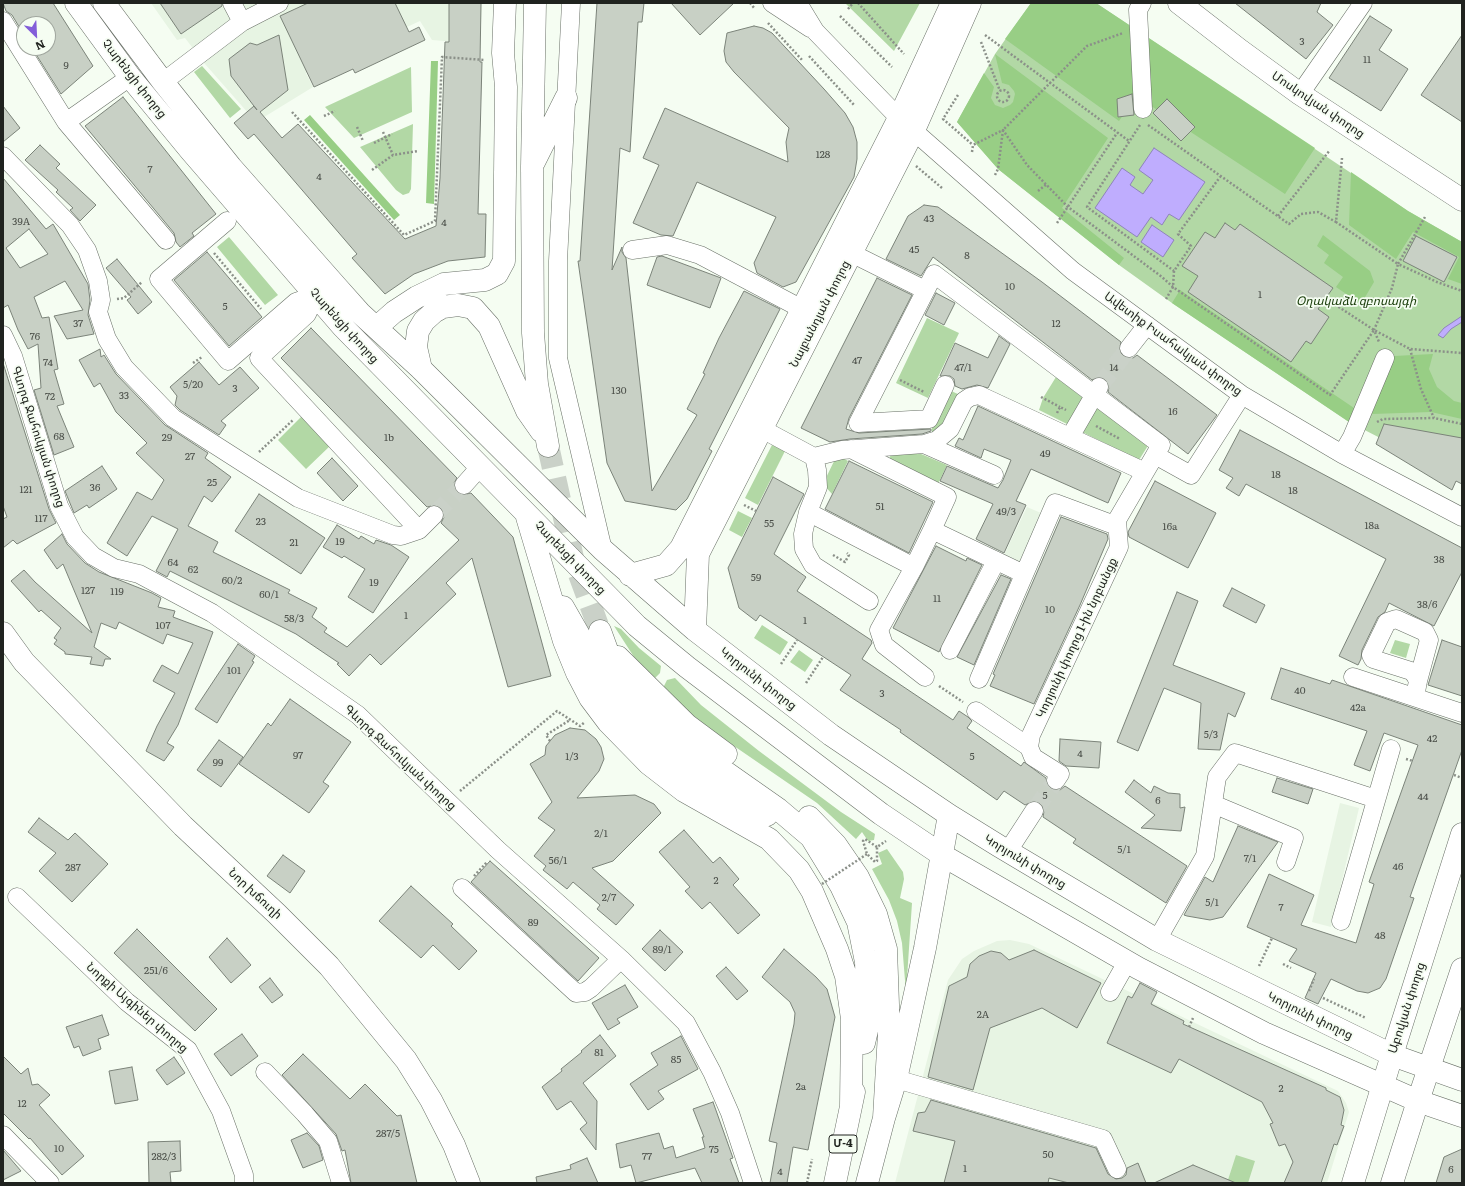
<!DOCTYPE html>
<html>
<head>
<meta charset="utf-8">
<style>
	body { margin:0 }
	#map { position:relative; width:1465px; height:1186px; overflow:hidden; background:#f5fdf2; font-family:Literata,serif }
	canvas { display:block }
	.frame { position:absolute; inset:0; border:4px solid #20231f; pointer-events:none }
	.north { position:absolute; left:16px; top:16px; width:40px; height:40px; box-sizing:border-box; background:#f5fdf2; border:1px solid #a0a69e; border-radius:50%; rotate:156deg; font-size:11px; font-weight:700; line-height:16px; text-align:center; color:#20231f }
	.north::after { content:''; display:block; margin:auto; width:14px; height:18px; background:#835ed9; clip-path:polygon(50% 0,100% 100%,50% 72%,0 100%) }
</style>
</head>
<body>
<div id="map">
<canvas width="1465" height="1186"></canvas>
<div class="frame"></div>
<div class="north">N</div>
</div>
<script>
const context = document.querySelector('canvas').getContext('2d');
context.lineJoin = 'round';
function paint(path, color) {
  context.fillStyle = color;
  context.fill(path, 'evenodd');
}
function poly(rows) {
  const path = new Path2D();
  for (const r of rows) {
    if (r.length === 3) {
      path.moveTo(r[0] + r[2], r[1]);
      path.arc(r[0], r[1], r[2], 0, 2 * Math.PI);
      continue;
    }
    path.moveTo(r[0], r[1]);
    for (let i = 2; i < r.length; i += 2) path.lineTo(r[i], r[i + 1]);
  }
  return path;
}
function trace(path, color, width, dash) {
  context.strokeStyle = color;
  context.lineWidth = width;
  context.lineCap = dash ? 'butt' : 'round';
  context.setLineDash(dash || []);
  context.stroke(path);
}
function drawText(font, color, halo, rows, align = 'center') {
  context.font = font + ' Literata,"Noto Sans Armenian",serif';
  context.lineWidth = 3.5;
  context.setLineDash([]);
  context.textBaseline = 'middle';
  context.strokeStyle = halo;
  context.fillStyle = color;
  for (const [text, x, y, turn = 0] of rows) {
    context.save();
    context.translate(x, y);
    context.rotate((+turn || 0) * Math.PI / 180);
    context.textAlign = isNaN(turn) ? turn : align;
    if (halo) context.strokeText(text, 0, 0);
    context.fillText(text, 0, 0);
    context.restore();
  }
}
const built = poly([
	[151,3,482,3,480,44,432,40,420,21,306,73,313,87,256,122,205,64,185,38,177,40],
	[1027,507,1041,513,1020,565,1003,557],
	[1340,803,1359,808,1331,927,1312,922],
	[1010,940,1029,944,1338,1091,1346,1103,1349,1112,1327,1183,895,1183,948,980,962,959,974,951,997,941]
]);
const green = poly([
	[845,3,920,3,894,51],
	[1031,3,1096,3,1408,211,1462,242,1462,480,1349,422,1172,303,1119,265,998,169,957,122,995,54],
	[202,66,241,109,230,118,194,72],
	[411,67,412,112,354,138,325,107],
	[413,124,411,189,409,193,403,195,396,190,360,147],
	[229,237,278,295,265,305,217,247],
	[927,318,959,333,928,398,896,383],
	[1056,377,1086,400,1071,426,1039,410,1043,398],
	[949,390,960,395,942,431,932,437,932,428],
	[1093,405,1149,444,1139,460,1078,430],
	[303,415,331,445,306,469,278,440],
	[772,445,785,451,758,505,745,498],
	[907,448,947,465,938,484,888,462,893,449],
	[837,455,848,461,832,494,823,484],
	[738,511,752,518,742,537,729,530],
	[762,625,788,642,780,655,754,638],
	[614,626,621,629,639,648,661,666,660,673,653,680,636,660],
	[1395,640,1410,644,1406,658,1390,653],
	[799,650,813,660,805,672,790,662],
	[675,678,701,705,759,751,841,812,875,834,874,840,868,841,862,832,856,839,817,803,702,724,663,688,667,680],
	[887,849,903,872,904,879,900,898,912,903,906,993,902,943,897,921,889,900,872,869,882,864,878,853],
	[1236,1155,1255,1161,1248,1183,1227,1183]
]);
const forest = poly([
	[1031,3,1096,3,1315,148,1285,194,1136,96,1119,121,1005,39],
	[995,54,1108,138,1062,208,1124,258,1119,265,998,169,957,122,984,73,994,87,991,98,995,105,1003,108,1010,105,1013,102,1015,94,1014,91,1009,85,1002,83],
	[431,61,438,61,434,204,426,203],
	[310,115,400,215,394,220,304,120],
	[1351,172,1408,211,1462,242,1462,284,1448,279,1459,257,1413,232,1396,259,1349,225],
	[1323,235,1370,271,1374,282,1361,304,1336,287,1343,277,1324,263,1329,255,1317,246],
	[1180,290,1354,408,1349,422,1172,303],
	[1433,354,1429,369,1437,387,1454,401,1462,403,1462,419,1431,412,1372,414,1394,356]
]);
const water = poly([
	[1154,148,1205,182,1179,220,1169,214,1162,225,1151,217,1137,237,1095,208,1122,168,1135,177,1130,185,1143,194,1153,180,1139,170,1154,148],
	[1152,225,1174,240,1163,257,1141,242,1152,225],
	[1462,316,1462,322,1451,329,1443,338,1438,335,1444,328,1462,316]
]);
const building = poly([
	[3,3,53,3,93,66,61,94,32,48,48,48,48,24,24,24,24,35,12,15,6,11,3,3],
	[160,3,222,3,222,6,181,34,160,3],
	[308,3,395,3,409,32,419,27,425,40,355,73,353,69,314,87,280,16,308,3],
	[449,3,481,3,480,62,482,62,478,214,486,214,485,257,448,261,414,274,385,294,352,258,357,254,254,134,248,139,234,123,254,106,257,110,231,76,229,59,250,43,257,45,279,35,288,90,260,112,282,138,298,124,405,239,436,226,440,178,445,42,449,42,449,3],
	[597,3,644,3,642,22,638,22,630,152,620,148,612,270,622,247,622,252,626,258,652,491,697,415,687,409,705,374,703,373,719,338,744,291,780,309,709,449,712,451,687,499,676,510,625,501,607,463,578,261,580,261,597,3],
	[671,3,734,3,700,35,671,3],
	[1235,3,1321,3,1317,12,1333,25,1306,59,1235,3],
	[1370,16,1392,30,1379,50,1408,69,1381,111,1329,78,1370,16],
	[754,26,763,28,772,33,824,89,845,113,853,127,857,142,857,159,854,177,796,282,783,287,757,273,754,263,776,217,697,182,673,236,661,235,633,223,659,165,643,158,665,108,788,162,786,142,789,128,734,72,726,62,724,51,727,33,754,26],
	[1462,35,1462,122,1421,95,1462,35],
	[1132,94,1134,115,1118,117,1117,99,1132,94],
	[123,97,216,214,192,233,194,236,180,247,176,242,174,233,85,126,123,97],
	[1167,99,1195,127,1181,141,1153,113,1167,99],
	[3,106,20,128,3,142,3,106],
	[40,145,60,164,56,168,96,205,80,221,70,210,73,208,56,192,58,190,25,160,40,145],
	[3,178,46,229,53,224,88,284,90,300,88,315,94,334,67,339,54,316,83,310,65,281,34,297,42,318,49,317,58,369,54,370,64,404,57,406,74,447,54,455,34,390,41,388,38,344,28,349,18,330,8,305,3,308,3,178],
	[29,229,48,254,20,268,6,248,29,229],
	[924,205,938,207,1042,282,1121,342,1119,352,1123,356,1133,358,1137,355,1217,415,1188,454,1108,392,1109,387,1105,378,1099,377,1092,380,933,257,921,276,886,259,908,216,924,205],
	[1225,223,1235,230,1240,224,1333,288,1318,309,1329,317,1311,344,1306,341,1291,362,1188,292,1198,276,1182,266,1205,232,1215,238,1225,223],
	[1416,236,1457,257,1444,282,1403,261,1416,236],
	[207,252,262,317,229,346,174,280,207,252],
	[662,256,721,278,710,308,647,285,657,257,662,256],
	[117,259,152,302,138,314,127,300,131,297,106,268,117,259],
	[877,278,912,295,849,418,846,429,859,433,931,429,931,431,922,434,850,439,830,442,801,428,877,278],
	[936,293,955,303,944,325,925,315,936,293],
	[311,328,457,478,454,483,457,493,462,495,471,493,513,537,551,676,508,687,472,558,446,583,456,594,381,665,370,654,349,676,337,664,339,663,296,634,170,571,167,577,156,571,178,529,152,516,127,556,107,543,137,492,152,500,164,480,136,453,147,443,116,412,100,383,94,387,79,360,100,349,101,357,104,355,116,374,165,425,208,453,205,458,231,477,212,502,204,496,188,526,218,542,213,552,290,590,288,593,317,608,312,617,327,628,324,632,347,647,459,540,441,523,444,517,442,508,436,505,427,507,281,358,311,328],
	[999,336,1010,344,988,388,977,385,962,389,955,386,954,379,950,376,940,376,955,343,988,358,999,336],
	[199,362,219,385,240,367,259,388,221,421,226,425,219,435,180,410,175,405,177,396,170,387,199,362],
	[3,363,49,509,56,523,17,544,13,540,3,548,3,519,7,517,3,506,3,363],
	[978,406,1121,473,1108,503,1031,469,1016,501,1026,505,1004,553,976,539,993,504,940,481,947,466,998,488,1003,480,1011,460,984,449,981,458,955,446,959,438,963,440,978,406],
	[1384,424,1462,438,1462,484,1456,481,1452,490,1376,444,1384,424],
	[1240,430,1462,548,1462,572,1434,626,1389,603,1385,612,1378,617,1362,650,1361,659,1358,665,1339,656,1386,559,1246,484,1239,496,1226,488,1233,478,1219,470,1240,430],
	[332,458,358,486,343,501,317,473,332,458],
	[849,461,933,502,909,553,825,509,849,461],
	[102,466,117,489,89,508,87,505,74,513,65,491,102,466],
	[773,477,804,494,774,554,806,577,797,591,871,640,872,643,862,659,953,720,959,711,968,717,972,721,967,728,1021,766,1024,762,1046,778,1046,784,1051,789,1060,790,1065,786,1187,866,1166,903,1073,843,1076,839,1043,817,1044,811,1040,802,1034,801,1025,805,1004,791,997,800,900,732,901,730,840,690,851,675,760,615,756,621,739,608,728,568,773,477],
	[1155,481,1216,513,1188,568,1129,537,1128,532,1155,481],
	[259,494,325,538,301,574,235,531,259,494],
	[1061,517,1107,534,1108,539,1080,605,1034,704,990,686,995,675,993,674,1061,517],
	[337,525,359,539,361,536,374,544,376,540,391,545,409,557,373,613,348,597,365,569,344,556,342,558,323,547,337,525],
	[62,534,67,544,85,563,99,572,152,593,161,598,158,607,175,611,173,617,213,632,178,725,167,743,174,747,164,761,146,751,157,726,175,693,153,681,162,665,178,674,193,643,167,634,163,644,119,622,116,629,101,623,94,647,111,659,105,659,103,666,90,664,92,657,65,654,65,652,54,644,57,640,54,638,61,628,41,610,39,612,11,581,24,570,35,582,92,633,63,564,57,569,44,550,62,534],
	[936,546,966,561,967,558,982,565,939,652,893,628,936,546],
	[1001,575,1011,579,974,665,957,657,1001,575],
	[1232,588,1265,605,1256,623,1223,606,1232,588],
	[1177,592,1198,601,1173,665,1245,693,1235,717,1228,713,1220,750,1198,749,1201,703,1164,688,1138,751,1117,742,1177,592],
	[1442,640,1462,647,1462,696,1428,685,1442,640],
	[238,644,255,656,252,661,254,662,217,723,195,709,238,644],
	[1281,668,1330,684,1332,680,1462,725,1462,750,1410,897,1414,898,1386,979,1380,988,1368,993,1357,991,1331,979,1318,1004,1305,998,1316,973,1289,961,1297,949,1247,927,1269,874,1314,895,1301,925,1356,943,1374,884,1369,882,1418,745,1384,733,1370,771,1354,765,1367,731,1271,699,1281,668],
	[290,699,351,742,323,782,329,786,309,813,239,764,268,723,271,726,290,699],
	[570,728,585,730,596,739,601,747,604,759,599,771,577,798,635,795,654,804,661,813,613,861,592,868,634,905,616,925,597,909,600,905,573,882,567,889,543,870,546,866,534,856,555,830,538,818,552,802,530,764,545,755,546,746,555,735,570,728],
	[1060,739,1101,742,1099,768,1066,766,1059,761,1060,739],
	[219,740,243,757,221,787,197,770,219,740],
	[1277,778,1313,789,1308,804,1272,792,1277,778],
	[1134,780,1151,793,1154,786,1168,793,1180,794,1180,808,1185,807,1181,831,1141,828,1155,815,1125,792,1134,780],
	[39,818,68,840,75,833,108,864,72,902,39,871,56,853,28,832,39,818],
	[1238,826,1278,842,1223,917,1210,920,1187,916,1184,915,1205,877,1213,882,1238,826],
	[684,830,713,863,720,857,739,879,733,885,760,915,738,934,710,902,702,909,685,891,690,887,659,852,684,830],
	[283,855,305,871,290,893,267,876,283,855],
	[490,861,599,958,578,981,471,882,490,861],
	[411,886,453,924,451,926,477,951,459,970,433,945,421,958,379,921,411,886],
	[137,929,217,1009,195,1031,114,953,137,929],
	[660,930,683,952,665,971,642,949,660,930],
	[227,938,251,965,231,983,209,957,227,938],
	[784,949,816,977,827,989,835,1017,808,1150,793,1147,787,1183,770,1183,777,1143,769,1141,794,1024,795,1013,790,1002,762,977,784,949],
	[1034,950,1101,983,1077,1028,1042,1008,990,1028,973,1090,928,1077,949,986,967,977,970,964,979,956,991,951,1001,953,1009,960,1034,950],
	[726,967,748,991,737,1000,716,976,726,967],
	[270,978,283,995,272,1003,259,987,270,978],
	[1140,983,1157,992,1151,1004,1184,1021,1183,1024,1326,1088,1326,1090,1340,1097,1344,1110,1341,1125,1344,1126,1337,1145,1334,1144,1321,1183,1284,1183,1293,1162,1285,1144,1279,1146,1270,1124,1273,1123,1262,1102,1179,1059,1171,1073,1107,1043,1128,996,1132,998,1140,983],
	[625,985,638,1007,617,1019,620,1023,608,1030,592,1003,625,985],
	[102,1015,109,1035,98,1039,101,1049,83,1056,79,1046,74,1048,66,1027,102,1015],
	[242,1034,258,1056,231,1076,214,1054,242,1034],
	[600,1035,616,1056,583,1083,597,1101,596,1150,580,1129,587,1123,571,1101,557,1110,542,1087,562,1071,561,1069,582,1052,581,1051,600,1035],
	[681,1036,698,1069,658,1091,664,1099,648,1110,630,1084,658,1065,651,1053,681,1036],
	[303,1054,350,1099,365,1084,397,1116,401,1115,417,1183,351,1183,345,1150,342,1151,336,1134,282,1075,303,1054],
	[3,1056,21,1074,28,1068,32,1085,38,1084,50,1095,39,1105,84,1156,62,1175,30,1138,29,1139,3,1113,3,1056],
	[174,1057,185,1073,167,1085,156,1070,174,1057],
	[132,1067,138,1100,115,1104,109,1071,132,1067],
	[931,1100,1096,1148,1108,1174,1116,1179,1122,1178,1126,1175,1127,1168,1138,1163,1146,1183,1069,1183,1049,1178,1048,1183,944,1183,955,1141,913,1131,918,1113,925,1112,931,1100],
	[713,1102,733,1158,730,1159,739,1183,702,1183,695,1168,636,1183,631,1165,620,1168,616,1144,659,1133,664,1149,673,1146,676,1158,705,1148,702,1137,704,1137,693,1109,713,1102],
	[307,1133,319,1146,323,1160,303,1168,291,1140,307,1133],
	[180,1141,181,1171,170,1172,171,1183,149,1183,148,1142,180,1141],
	[1462,1149,1462,1183,1436,1183,1444,1157,1462,1149],
	[3,1150,21,1171,3,1180,3,1150],
	[587,1158,598,1183,537,1183,536,1177,571,1169,570,1165,587,1158],
	[1193,1165,1236,1183,1154,1183,1193,1165]
]);
const minorTunnel = poly([
	[1099,387,1129,348],
	[434,515,464,485],
	[1034,811,1056,780]
]);
const majorTunnel = poly([
	[548,446,573,558,600,631]
]);
const path = poly([
	[750,3,755,9],
	[858,3,904,54],
	[848,9,853,3],
	[840,16,892,67],
	[768,23,803,61],
	[985,35,1129,141],
	[981,42,1000,91],
	[809,56,855,106],
	[1003,96,6],
	[958,95,943,119,973,145],
	[292,112,404,235,435,221,442,57,485,60],
	[324,116,335,111],
	[1140,125,1087,207,1174,271],
	[1148,125,1289,224,1301,214,1318,212,1336,222],
	[357,127,363,141],
	[383,132,393,155],
	[374,143,392,134],
	[972,152,973,145,1003,130,1027,165,1068,207,1162,277,1173,287,1330,395,1374,330],
	[1342,158,1336,222,1398,264,1392,288,1374,330,1379,342],
	[916,166,942,188],
	[372,170,393,155,418,151],
	[995,175,998,169,1003,130,1087,46,1123,33],
	[1038,191,1047,184],
	[1278,216,1330,150],
	[1425,217,1398,264,1437,282,1462,291],
	[1057,223,1117,133],
	[214,253,261,309],
	[1325,298,1374,330,1410,349,1462,353],
	[117,299,124,298,142,282],
	[1166,299,1173,287,1174,271,1191,246,1178,234,1220,177],
	[1410,349,1421,389,1434,418],
	[193,363,202,357],
	[900,380,924,392],
	[1041,397,1060,407],
	[1057,413,1060,407,1066,410],
	[1377,422,1383,419,1434,418,1462,424],
	[1096,426,1120,439],
	[259,452,293,420],
	[744,505,756,511],
	[833,555,845,562,849,555,847,553],
	[781,664,797,640],
	[806,683,823,657],
	[939,686,963,702],
	[550,741,546,735,570,720],
	[1406,759,1413,761],
	[1454,775,1462,778],
	[460,791,557,711,580,726,585,722],
	[877,847,865,839,863,841,867,854,875,862,877,861,877,847,886,841],
	[474,876,487,862],
	[1283,964,1291,968],
	[1259,966,1272,938],
	[1309,991,1314,979],
	[1323,998,1366,1018],
	[1189,1027,1193,1018],
	[807,1183,812,1159]
]);
const minor = poly([
	[571,3,558,261,558,358,603,550],
	[772,3,810,28],
	[798,3,815,31,899,118,1073,271,1242,395,1342,454,1462,517],
	[1142,3,1138,10,1143,109],
	[3,21,66,122,130,77],
	[242,22,279,3],
	[163,82,242,22,232,3],
	[1300,94,1363,3],
	[66,122,166,240],
	[3,156,70,225,87,250,98,281,101,300,98,312,107,339,124,367,173,418,298,498,393,535,401,536,419,530,434,515],
	[227,221,159,279,228,361,296,302,316,295],
	[632,250,667,245,700,255,802,309],
	[851,253,925,290],
	[316,295,307,314,259,358,419,530],
	[3,335,13,356,59,506,75,537,93,556,114,568,139,574,212,613,358,715,498,850,621,959,686,1023,712,1072,730,1113,753,1183],
	[1129,348,1147,325],
	[945,385,929,419,858,423,934,274,1161,445,1155,455],
	[762,429,814,457,817,470,818,487,808,512,914,567,932,530],
	[1070,437,1099,387],
	[924,444,994,475],
	[851,449,947,497,932,530,1024,574],
	[1342,454,1352,437,1385,358],
	[814,457,842,450,924,444,937,440,950,429,964,401,970,397,979,395,1145,472],
	[464,485,480,467],
	[808,512,803,534,804,549,813,565,869,601],
	[914,567,879,630,884,645,925,677],
	[950,650,996,561],
	[1353,677,1462,713],
	[979,679,1055,503,1117,526],
	[1415,697,1418,681,1429,640,1425,632,1396,619,1387,622,1371,655,1373,659,1411,671,1415,675,1418,681],
	[976,711,1029,747],
	[1056,780,1060,774,1033,757,1029,747,1031,735,1119,547,1117,520,1155,455,1191,475,1242,395],
	[1213,804,1294,838,1286,862],
	[1008,851,1034,811],
	[462,888,576,993,585,992,591,988,621,959],
	[17,897,127,1002,188,1050,221,1111,244,1175,244,1183],
	[1341,921,1391,749],
	[1157,940,1205,856,1217,777,1235,753,1376,799],
	[1110,992,1127,962],
	[265,1072,305,1114,328,1141,341,1183],
	[896,1079,1103,1139,1117,1169],
	[3,1135,50,1183]
]);
const major = poly([
	[76,3,130,77,190,150,343,327,637,626,687,667,881,814,942,855,1138,968,1264,1033,1418,1101,1462,969],
	[104,3,163,82,231,167,336,286,360,313,421,369,603,550,695,630,831,735,949,815,999,846,1157,940,1392,1055,1462,834],
	[535,3,532,167,533,333,537,384,548,446],
	[1179,3,1241,51,1300,94,1462,200],
	[534,162,566,98],
	[377,327,394,312,417,297,444,284,485,280,497,274,504,261,506,87,503,53,505,3],
	[421,369,416,347,418,331,424,321,434,312,443,307,458,305,473,308,489,326,527,411,541,431],
	[527,517,564,641,577,673,590,698,608,722,649,764,684,791,769,839,799,870,812,891,837,949,846,976,852,1019,851,1106],
	[630,575,666,565,681,548,899,118,952,3],
	[563,607,579,635,599,680,614,701,639,728,662,751,680,764,767,815],
	[695,630,698,554,914,130,970,3],
	[600,631,613,667,629,692,650,713,684,743,778,809,811,837,841,886,858,922,866,962,868,1026,864,1043],
	[3,633,24,662,183,826,277,914,329,966,406,1060,431,1100,454,1145,469,1183],
	[618,657,687,725,726,754],
	[809,817,836,845,858,877,876,914,886,949,889,1033,884,1118],
	[835,1183,854,1092],
	[867,1183,884,1118,896,1079,905,1039,925,948,949,815]
]);
const highway = poly([
	[1353,1183,1392,1055,1462,1080],
	[1392,1183,1418,1101,1462,1116]
]);
const pathBridge = poly([
	[822,884,867,854]
]);
const numberNames = [
	["3",1302,42],
	["11",1367,60],
	["9",66,66],
	["128",823,155],
	["7",150,170],
	["4",319,177],
	["43",929,219],
	["39A",21,222],
	["4",444,223],
	["45",914,250],
	["8",967,256],
	["10",1010,287],
	["1",1260,295],
	["5",225,307],
	["37",78,324],
	["12",1056,324],
	["76",35,337],
	["47",857,361],
	["74",48,363],
	["47/1",963,368],
	["14",1114,368],
	["5/20",193,385],
	["3",235,389],
	["130",619,391],
	["33",124,396],
	["72",50,397],
	["16",1173,412],
	["68",59,437],
	["29",167,438],
	["1b",389,438],
	["49",1045,454],
	["27",190,457],
	["18",1276,475],
	["25",212,483],
	["36",95,488],
	["121",26,490],
	["18",1293,491],
	["51",880,507],
	["49/3",1006,512],
	["117",41,519],
	["23",261,522],
	["55",769,524],
	["18a",1372,526],
	["16a",1170,527],
	["19",340,542],
	["21",294,543],
	["38",1439,560],
	["64",173,563],
	["62",193,570],
	["59",756,578],
	["60/2",232,581],
	["19",374,583],
	["127",88,591],
	["119",117,592],
	["60/1",269,595],
	["11",937,599],
	["38/6",1427,605],
	["10",1050,610],
	["1",406,616],
	["58/3",294,619],
	["1",805,621],
	["107",163,626],
	["101",234,671],
	["40",1300,691],
	["3",882,694],
	["42a",1358,708],
	["5/3",1211,735],
	["42",1432,739],
	["4",1080,754],
	["97",298,756],
	["1/3",572,757],
	["5",972,757],
	["99",218,763],
	["5",1045,796],
	["44",1423,797],
	["6",1158,801],
	["2/1",601,834],
	["5/1",1124,850],
	["7/1",1250,859],
	["56/1",558,861],
	["46",1398,867],
	["287",73,868],
	["2",716,881],
	["2/7",609,898],
	["5/1",1212,903],
	["7",1281,908],
	["89",533,923],
	["48",1380,936],
	["89/1",662,950],
	["251/6",156,971],
	["2A",983,1015],
	["81",599,1053],
	["85",676,1060],
	["2a",801,1087],
	["2",1281,1089],
	["12",22,1104],
	["287/5",388,1134],
	["10",59,1149],
	["75",714,1150],
	["50",1048,1155],
	["282/3",164,1157],
	["77",647,1157],
	["1",965,1169],
	["6",1451,1170],
	["4",780,1172]
];
const shields = [
	[843,1144,28]
];
const shieldNames = [
	["Մ-4",843,1144]
];
const streetNames = [
	["Չարենցի փողոց",134,79,52],
	["Մոսկովյան փողոց",1318,105,34],
	["Նալբանդյան փողոց",820,314,-63],
	["Չարենցի փողոց",344,326,48],
	["Ավետիք Իսահակյան փողոց",1173,344,36],
	["Գևորգ Ջահուկյան փողոց",38,437,72],
	["Չարենցի փողոց",570,558,46],
	["Կորյունի փողոց 1-ին նրբանցք",1077,638,-65],
	["Կորյունի փողոց",758,679,38],
	["Գևորգ Ջահուկյան փողոց",400,758,43],
	["Կորյունի փողոց",1025,862,31],
	["Նոր խճուղի",255,894,43],
	["Նորքի Այգիներ փողոց",137,1008,41],
	["Աբովյան փողոց",1407,1008,-72],
	["Կորյունի փողոց",1310,1016,26]
];
const parkNames = [
	["Օղակաձև զբոսայգի",1356,301]
];
paint(built, '#e7f4e3');
paint(green, '#b2d8a5');
paint(forest, '#98ce85');
paint(water, '#bfadfe');
trace(water, '#8f84bb', 1);
paint(building, '#c8d0c5');
trace(building, '#7b8379', 1);
trace(minorTunnel, '#cad1c8', 18, [18, 9]);
trace(majorTunnel, '#cad1c8', 22, [22, 11]);
trace(minor, '#697067', 19);
trace(major, '#697067', 23);
trace(highway, '#697067', 23);
trace(path, '#8b9089', 2.5, [2, 2]);
trace(minor, '#fff', 18);
trace(major, '#fff', 22);
trace(highway, '#fff', 22);
trace(pathBridge, '#8b9089', 2.5, [2, 2]);
drawText('10px', '#4a4e48', null, numberNames);
for (const [x, y, w] of shields) {
  const box = new Path2D();
  box.roundRect(x - w / 2, y - 9, w, 18, 3);
  context.fillStyle = '#f5fdf2';
  context.fill(box);
  trace(box, '#20231f', 1);
}
drawText('bold 11px', '#20231f', null, shieldNames);
drawText('12px', '#20231f', '#f5fdf2', streetNames);
drawText('italic 12px', '#1d400e', '#f5fdf2', parkNames);
</script>
</body>
</html>
